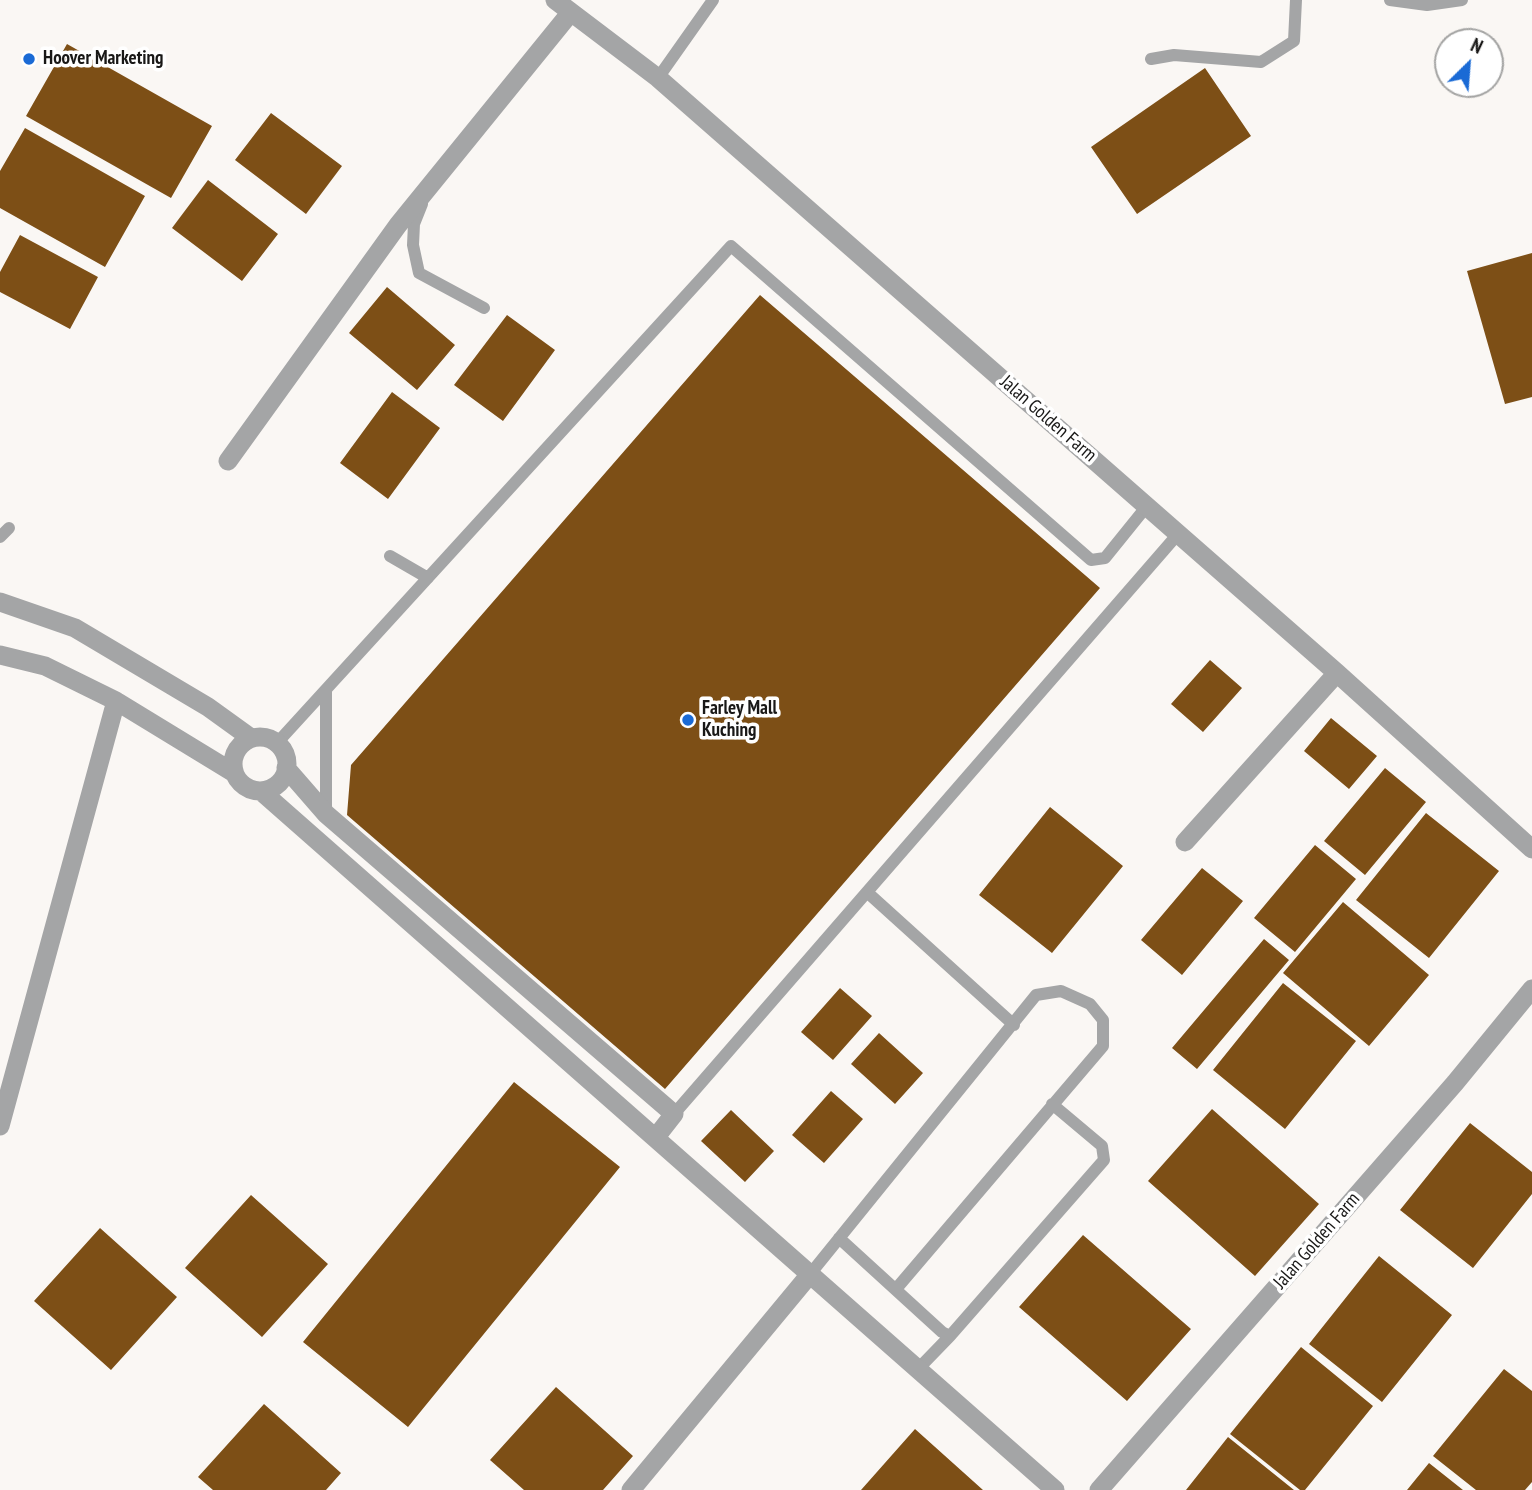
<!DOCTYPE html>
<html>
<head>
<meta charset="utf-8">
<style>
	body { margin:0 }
	#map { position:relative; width:1532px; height:1490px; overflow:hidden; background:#faf7f4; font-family:"PT Sans Narrow",sans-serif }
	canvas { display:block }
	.north { position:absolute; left:1434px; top:28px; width:70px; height:70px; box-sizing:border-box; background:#fff; border:2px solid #a3a3a2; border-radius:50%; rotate:25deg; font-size:19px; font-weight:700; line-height:28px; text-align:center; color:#191817 }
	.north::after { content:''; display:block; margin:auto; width:24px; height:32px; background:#1a6ad5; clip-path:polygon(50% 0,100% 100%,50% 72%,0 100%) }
</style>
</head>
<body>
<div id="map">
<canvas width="1532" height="1490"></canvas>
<div class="north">N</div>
</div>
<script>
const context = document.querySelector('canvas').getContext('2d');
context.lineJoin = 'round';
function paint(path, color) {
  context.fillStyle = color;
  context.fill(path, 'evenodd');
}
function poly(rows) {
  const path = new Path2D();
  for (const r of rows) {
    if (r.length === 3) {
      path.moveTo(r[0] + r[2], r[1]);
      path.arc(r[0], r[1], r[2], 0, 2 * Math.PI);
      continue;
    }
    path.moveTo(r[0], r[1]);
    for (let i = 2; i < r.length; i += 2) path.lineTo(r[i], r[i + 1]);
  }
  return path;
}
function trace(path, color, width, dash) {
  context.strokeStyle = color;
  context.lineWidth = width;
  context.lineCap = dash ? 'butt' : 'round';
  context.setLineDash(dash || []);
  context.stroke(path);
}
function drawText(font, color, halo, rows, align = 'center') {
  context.font = font + ' "PT Sans Narrow",sans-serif';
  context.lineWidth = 7;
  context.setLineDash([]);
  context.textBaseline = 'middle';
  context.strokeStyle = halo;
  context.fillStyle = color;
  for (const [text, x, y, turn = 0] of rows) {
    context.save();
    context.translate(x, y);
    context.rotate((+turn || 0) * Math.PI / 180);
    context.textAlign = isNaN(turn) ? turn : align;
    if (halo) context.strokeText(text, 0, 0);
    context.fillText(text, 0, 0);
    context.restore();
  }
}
const building = poly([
	[67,44,212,126,171,198,26,116],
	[1205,68,1251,136,1137,214,1091,147],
	[271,113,342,166,306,214,235,160],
	[25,128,145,196,105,267,0,208,0,171],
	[208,180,278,234,242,281,172,228],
	[20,235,98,277,70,329,0,292,0,272],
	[1532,253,1532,397,1505,404,1467,271],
	[387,287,455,345,417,390,349,333],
	[760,295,1100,588,665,1089,347,815,351,765],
	[507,315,555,350,503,421,454,385],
	[392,392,440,428,388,499,340,463],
	[1210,660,1242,688,1203,732,1171,704],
	[1331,718,1377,756,1349,789,1304,751],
	[1385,768,1426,802,1365,875,1324,841],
	[1050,807,1123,866,1052,953,979,895],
	[1426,813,1499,871,1429,958,1356,900],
	[1315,845,1356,879,1295,952,1254,918],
	[1202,868,1243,901,1182,975,1141,940],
	[1343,902,1429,975,1369,1046,1283,973],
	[1264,939,1289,960,1197,1069,1172,1048],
	[1283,983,1356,1041,1285,1129,1213,1070],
	[840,988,872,1016,833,1060,801,1032],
	[879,1033,923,1073,895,1104,851,1064],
	[514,1082,620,1167,408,1427,303,1342],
	[831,1091,863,1119,824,1163,792,1135],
	[1212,1109,1319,1204,1255,1276,1148,1181],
	[731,1110,774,1151,745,1182,701,1141],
	[1470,1123,1532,1172,1532,1194,1473,1268,1400,1210],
	[251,1195,328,1264,262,1337,185,1268],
	[100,1228,177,1297,111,1370,34,1301],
	[1083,1235,1191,1329,1127,1401,1019,1307],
	[1379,1256,1452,1315,1382,1402,1309,1344],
	[1301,1347,1373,1406,1305,1490,1300,1490,1230,1434],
	[1504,1369,1532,1391,1532,1482,1525,1490,1476,1490,1433,1456],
	[556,1387,633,1456,603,1490,524,1490,490,1460],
	[264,1404,341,1473,326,1490,213,1490,198,1477],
	[915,1429,983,1490,861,1490],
	[1228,1437,1294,1490,1186,1490],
	[1429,1463,1463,1490,1407,1490]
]);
const service = poly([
	[1390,0,1427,5,1462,0],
	[1151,59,1174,55,1261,62,1294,41,1296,0],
	[658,78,713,0],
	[422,204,414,224,413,245,419,273,484,308],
	[0,537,9,528],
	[390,556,428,578],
	[326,690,326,814],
	[277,743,731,246,1091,560,1105,558,1147,506],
	[868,893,1014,1025],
	[674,1114,1178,534],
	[839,1238,942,1332,950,1336,1104,1160,1102,1146,1052,1104],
	[811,1273,1036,995,1061,991,1090,1004,1103,1020,1103,1046,896,1289],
	[919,1368,950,1336]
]);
const minor = poly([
	[555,0,658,78,1337,673,1532,849],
	[228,461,398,225,571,12],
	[0,602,75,628,208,707,251,738],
	[0,655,45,666,116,701,234,773],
	[260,764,27],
	[286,768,326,814,674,1114,656,1137],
	[261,791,1055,1490],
	[1185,842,1337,673],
	[0,1126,116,701],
	[631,1490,811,1273],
	[1099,1490,1455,1083,1532,989]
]);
const markers = [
	[29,59,7,"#1a6ad5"],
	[688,720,7,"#1a6ad5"]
];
const poiNames = [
	["Hoover Marketing",43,59],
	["Farley Mall",702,709],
	["Kuching",702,731]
];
const streetNames = [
	["Jalan Golden Farm",1048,419,41],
	["Jalan Golden Farm",1317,1241,-49]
];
paint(building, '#7d4f16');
trace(service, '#a4a5a6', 12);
trace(minor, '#a4a5a6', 19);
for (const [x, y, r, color] of markers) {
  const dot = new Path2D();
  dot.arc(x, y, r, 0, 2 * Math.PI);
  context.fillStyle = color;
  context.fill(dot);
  trace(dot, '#fff', 2.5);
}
drawText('bold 19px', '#191817', '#fff', poiNames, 'left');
drawText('19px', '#191817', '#fff', streetNames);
</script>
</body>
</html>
